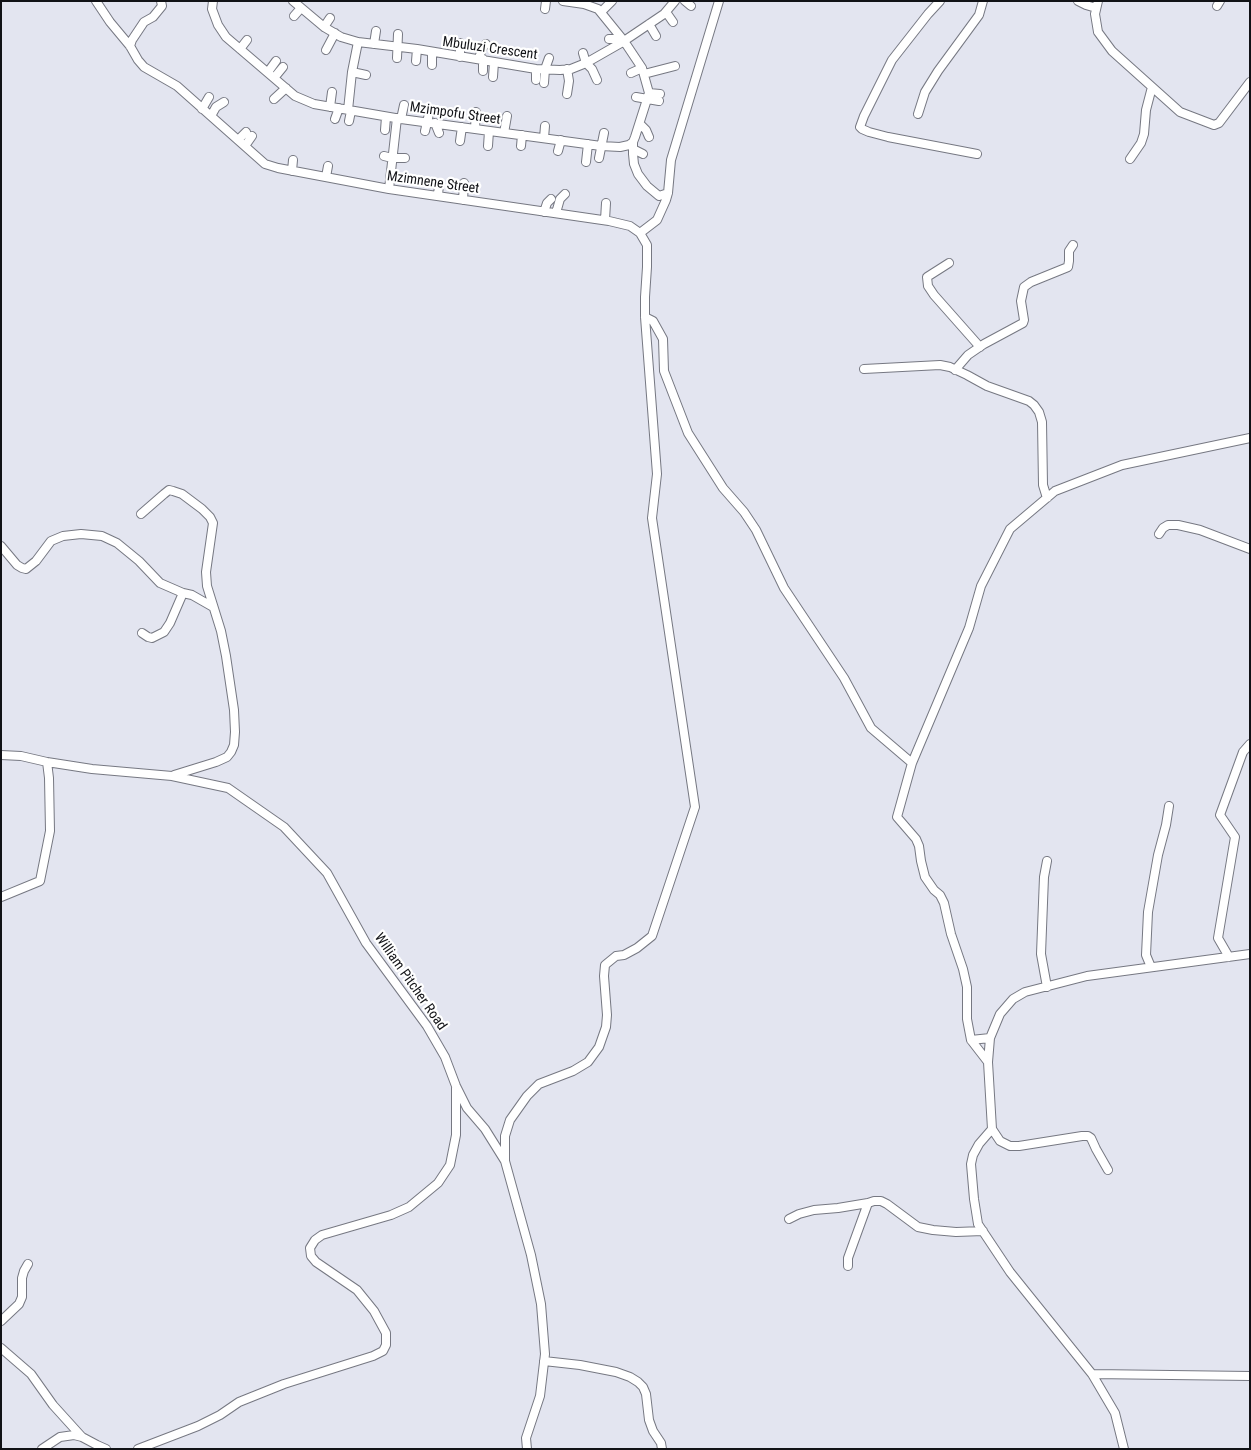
<!DOCTYPE html>
<html>
<head>
<meta charset="utf-8">
<style>
	body { margin:0 }
	#map { position:relative; width:1251px; height:1450px; overflow:hidden; background:#e3e5f0; font-family:"Roboto Condensed",sans-serif }
	canvas { display:block }
	.frame { position:absolute; inset:0; border:2px solid #111216; pointer-events:none }
</style>
</head>
<body>
<div id="map">
<canvas width="1251" height="1450"></canvas>
<div class="frame"></div>
</div>
<script>
const context = document.querySelector('canvas').getContext('2d');
context.lineJoin = 'round';
function poly(rows) {
  const path = new Path2D();
  for (const r of rows) {
    path.moveTo(r[0], r[1]);
    for (let i = 2; i < r.length; i += 2) path.lineTo(r[i], r[i + 1]);
  }
  return path;
}
function trace(path, color, width, dash) {
  context.strokeStyle = color;
  context.lineWidth = width;
  context.lineCap = dash ? 'butt' : 'round';
  context.setLineDash(dash || []);
  context.stroke(path);
}
function drawText(font, color, halo, rows, align = 'center') {
  context.font = font + ' "Roboto Condensed",sans-serif';
  context.lineWidth = 4.5;
  context.setLineDash([]);
  context.textBaseline = 'middle';
  context.strokeStyle = halo;
  context.fillStyle = color;
  for (const [text, x, y, turn = 0] of rows) {
    context.save();
    context.translate(x, y);
    context.rotate((+turn || 0) * Math.PI / 180);
    context.textAlign = isNaN(turn) ? turn : align;
    if (halo) context.strokeText(text, 0, 0);
    context.fillText(text, 0, 0);
    context.restore();
  }
}
const minor = poly([
	[96,1,110,22,130,46,138,60,144,67,177,86,265,164,278,168,389,189,609,221,630,226,640,233,647,245,647,267,645,297,645,317,657,474,652,518,695,807,652,936,637,948,624,955,616,956,605,965,604,976,607,1015,606,1027,599,1047,588,1062,573,1071,539,1084,527,1096,510,1120,505,1136,505,1161],
	[213,1,212,9,218,25,226,37,295,96,314,104,401,119,601,146,620,147,629,145,633,142,635,137,649,93,642,68,624,41,598,9,584,4,563,1],
	[293,1,324,27,341,37,358,42,417,49,536,69,560,70,571,69,586,63,621,43,664,14,675,1],
	[685,1,691,6],
	[940,1,928,14,892,60,864,116,860,127,862,129,869,132,888,137,977,154],
	[1078,1,1086,5,1096,8],
	[1098,1,1095,14,1098,32,1112,51,1180,112,1214,125,1219,123,1250,82],
	[1217,6,1220,1],
	[545,9,546,1],
	[601,12,612,1],
	[666,12,673,22],
	[294,16,301,8],
	[649,24,656,36],
	[324,27,330,18],
	[609,39,615,39,621,43],
	[374,44,376,31],
	[130,46,132,40,144,22,153,17,162,6,161,1],
	[240,49,247,40],
	[326,50,335,33],
	[432,53,432,65],
	[583,53,586,63,592,69,597,80],
	[460,57,460,43],
	[397,58,398,34],
	[479,59,482,48,486,44],
	[416,61,417,49],
	[483,71,483,59],
	[268,72,276,61],
	[352,72,366,75],
	[631,73,642,68],
	[644,74,675,66],
	[493,77,494,62],
	[274,78,283,67],
	[536,80,536,69],
	[544,83,545,69,549,58],
	[649,93,660,94],
	[567,94,569,81,567,69],
	[636,97,659,101],
	[274,99,286,88],
	[330,107,332,92],
	[202,109,209,97],
	[348,110,352,72,358,42],
	[918,114,925,92,938,71,979,15,983,1],
	[211,116,216,107,224,102],
	[335,119,339,108],
	[401,119,404,105],
	[349,121,351,111],
	[435,123,439,133],
	[640,124,646,130,649,137],
	[475,129,476,112],
	[385,130,386,117],
	[425,131,429,114],
	[504,133,507,116],
	[544,138,545,126],
	[238,140,246,132],
	[460,141,462,127],
	[633,142,633,154,634,164,638,174,647,186,659,196,668,193],
	[245,146,252,136],
	[488,146,489,131],
	[521,146,522,135],
	[633,149,643,154],
	[558,151,561,140],
	[384,156,392,158,405,158],
	[599,158,604,133],
	[1130,159,1141,143,1144,134,1146,110,1152,87],
	[586,162,588,144],
	[292,171,293,160],
	[326,177,328,166],
	[389,189,397,118],
	[438,196,439,184],
	[463,200,464,183],
	[544,212,547,203,551,199],
	[556,213,560,199,565,194],
	[605,220,606,203],
	[640,233,657,220,666,200,668,193,671,160,719,1],
	[949,263,927,277,928,286,934,295,980,347],
	[645,317,653,321,663,339,664,371,688,433,723,488,744,512,756,530,784,588,844,678,871,728,912,763],
	[864,369,940,365,950,367,967,375,987,386,1029,401,1034,405,1039,412,1042,422,1043,485,1047,498],
	[955,370,968,355,984,344,1023,323,1024,320,1021,301,1024,287,1031,282,1068,267,1069,261,1069,251,1073,245],
	[1250,438,1122,465,1055,491,1010,529,981,586,969,628,912,763,897,817,916,839,919,846,921,861,925,877,934,890,940,895,944,903,951,934,963,969,967,987,967,1019,971,1040,988,1062,990,1038,1000,1014,1013,999,1025,992,1087,976,1250,954],
	[141,514,164,494,169,490,173,491,182,494,202,509,210,517,213,523,206,572,207,586,221,631,226,656,234,710,235,732,234,745,231,752,227,757,216,762,174,775],
	[1159,534,1163,528,1168,525,1178,525,1200,530,1250,549],
	[1,546,17,565,22,568,26,569,36,561,51,541,63,536,81,534,102,536,117,543,139,561,160,583,183,593],
	[142,633,148,637,152,638,164,632,170,623,183,593,192,595,213,607],
	[1,755,21,756,47,762,92,769,172,776,228,788,284,827,327,873,366,943,427,1026,445,1057,456,1086,467,1108,485,1129,505,1161,531,1255,541,1304,545,1354,540,1396,526,1438,527,1449],
	[1,897,40,881,50,831,49,778,47,762],
	[1229,957,1218,938,1235,837,1220,815,1243,752,1250,744],
	[1151,967,1146,955,1148,912,1158,855,1166,825,1169,806],
	[1047,987,1041,954,1044,877,1047,861],
	[971,1040,990,1038],
	[988,1062,992,1129,1000,1141,1010,1146,1019,1146,1082,1136,1088,1136,1091,1138,1096,1149,1108,1170],
	[992,1129,979,1144,973,1155,971,1164,974,1199,978,1224,1010,1272,1092,1374,1250,1376],
	[789,1219,799,1214,814,1210,838,1208,868,1203],
	[848,1266,848,1258,868,1203,874,1201,881,1201,887,1204,918,1227,933,1230,956,1232,983,1231],
	[1,1321,19,1304,22,1297,22,1278,24,1271,28,1264],
	[1,1348,31,1374,53,1405,82,1437,97,1445,106,1449],
	[544,1361,580,1365,616,1372,630,1377,638,1382,643,1387,646,1394,649,1420,653,1431,661,1443,662,1449],
	[1092,1374,1115,1413,1124,1449],
	[42,1449,60,1437,74,1435,82,1437],
	[138,1449,198,1426,220,1415,239,1402,284,1384,373,1356,383,1351,386,1345,386,1333,374,1311,357,1290,316,1262,311,1256,310,1248,315,1240,322,1235,391,1215,409,1207,438,1183,450,1165,456,1135,456,1088]
]);
const streetNames = [
	["Mbuluzi Crescent",490,49,8],
	["Mzimpofu Street",455,114,8],
	["Mzimnene Street",433,183,8],
	["William Pitcher Road",410,982,55]
];
trace(minor, '#767882', 10);
trace(minor, '#fff', 8);
drawText('14px', '#111216', '#fff', streetNames);
</script>
</body>
</html>
